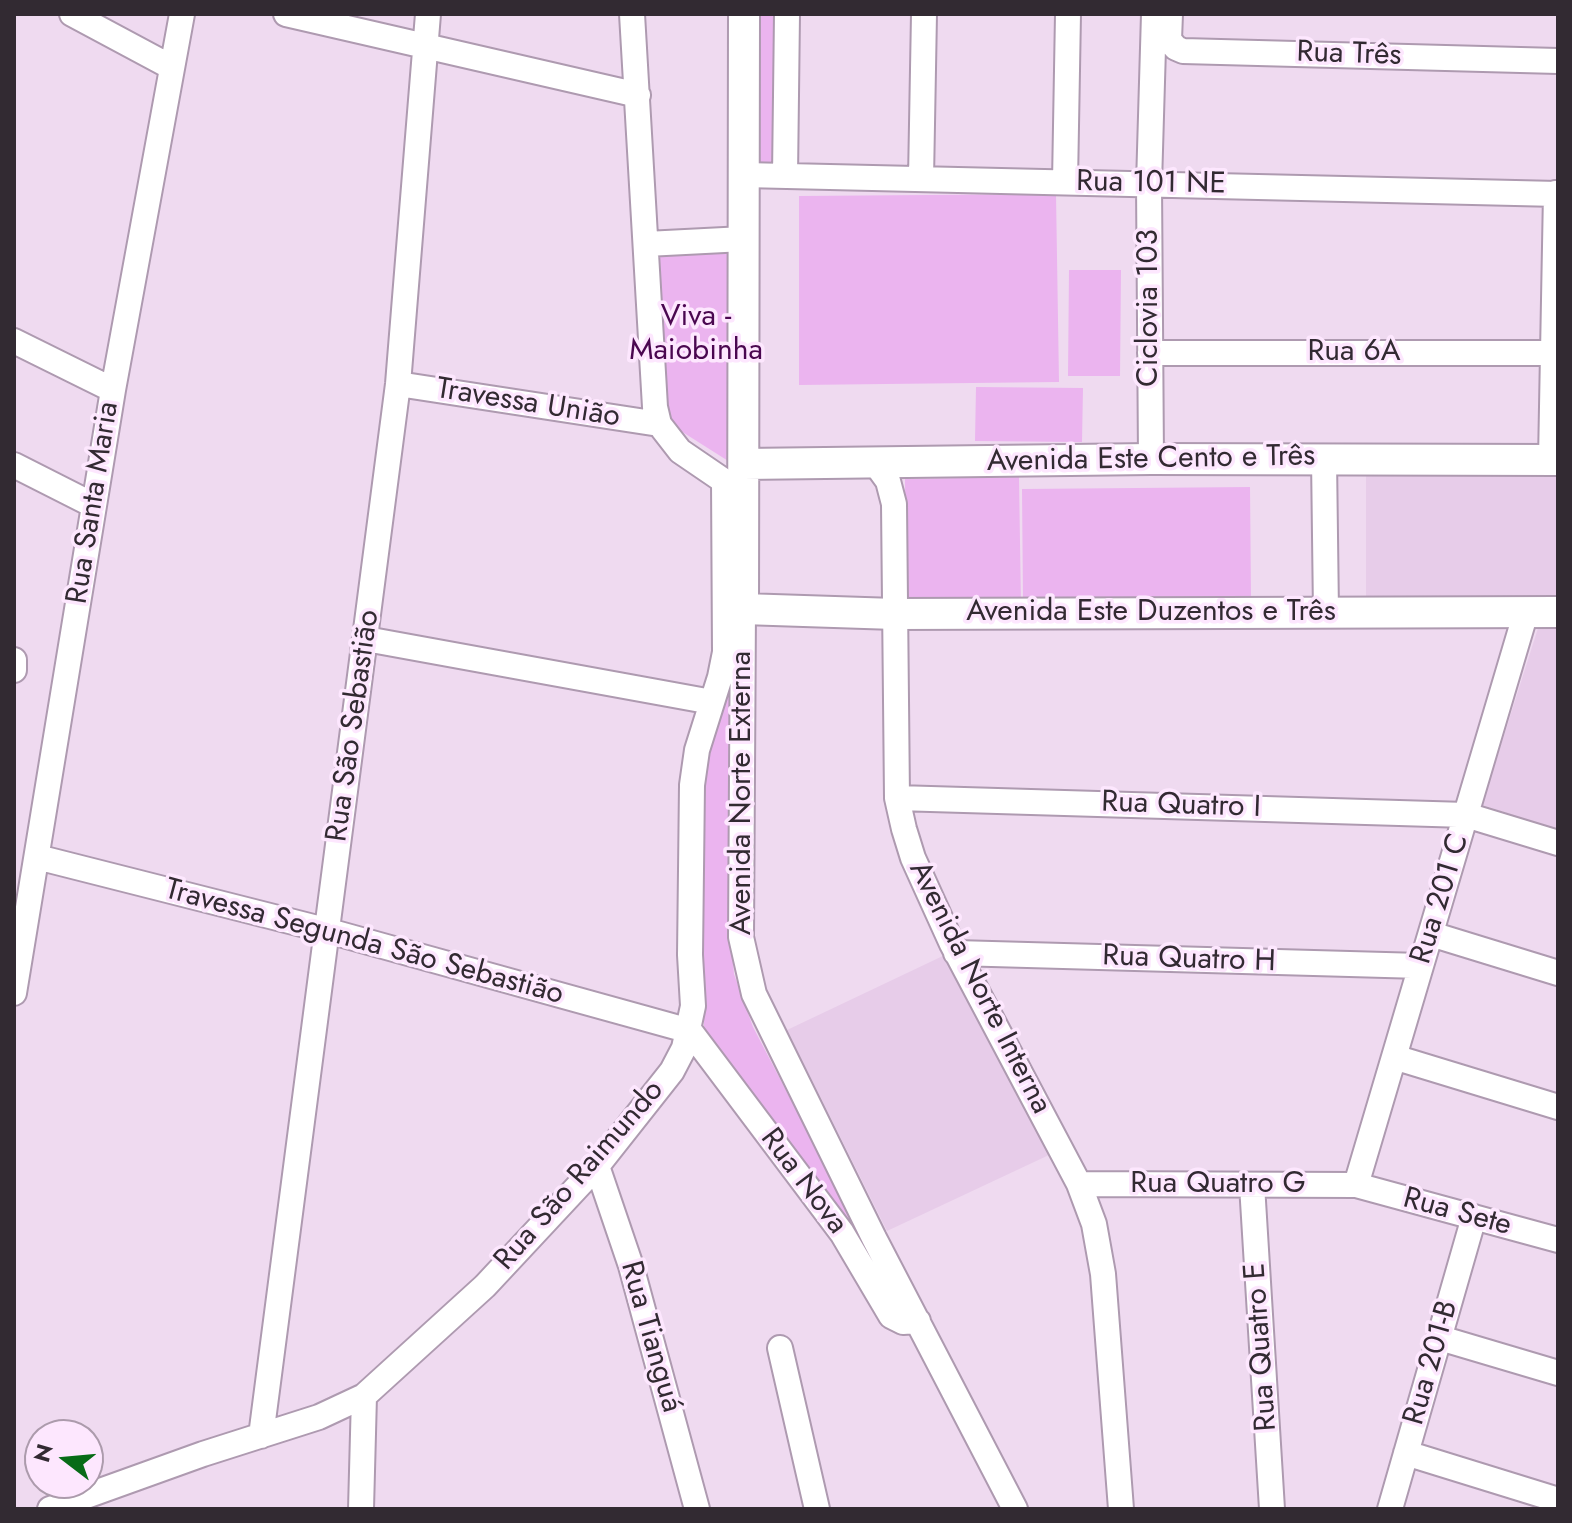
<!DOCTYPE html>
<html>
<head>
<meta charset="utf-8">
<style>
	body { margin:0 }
	#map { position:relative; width:1572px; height:1523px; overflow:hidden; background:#efdaf0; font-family:Jost,sans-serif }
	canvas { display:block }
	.frame { position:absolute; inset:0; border:16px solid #322a32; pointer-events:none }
	.north { position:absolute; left:24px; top:1419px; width:80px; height:80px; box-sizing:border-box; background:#fde7fe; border:2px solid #ac9bac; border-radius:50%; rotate:286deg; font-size:22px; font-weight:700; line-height:32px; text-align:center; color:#322a32 }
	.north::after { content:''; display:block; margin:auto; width:28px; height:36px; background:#076b17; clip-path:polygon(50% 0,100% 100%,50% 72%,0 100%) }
</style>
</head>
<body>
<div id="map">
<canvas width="1572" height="1523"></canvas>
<div class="frame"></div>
<div class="north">N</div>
</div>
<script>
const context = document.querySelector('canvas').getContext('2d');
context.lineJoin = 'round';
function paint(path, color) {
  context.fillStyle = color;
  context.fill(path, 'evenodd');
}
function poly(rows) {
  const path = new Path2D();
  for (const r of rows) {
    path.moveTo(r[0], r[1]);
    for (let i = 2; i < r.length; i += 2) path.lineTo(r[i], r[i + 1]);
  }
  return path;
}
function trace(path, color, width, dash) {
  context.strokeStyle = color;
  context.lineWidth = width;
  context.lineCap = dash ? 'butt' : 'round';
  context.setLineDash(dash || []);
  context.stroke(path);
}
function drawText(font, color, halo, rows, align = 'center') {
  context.font = font + ' Jost,sans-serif';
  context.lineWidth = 7;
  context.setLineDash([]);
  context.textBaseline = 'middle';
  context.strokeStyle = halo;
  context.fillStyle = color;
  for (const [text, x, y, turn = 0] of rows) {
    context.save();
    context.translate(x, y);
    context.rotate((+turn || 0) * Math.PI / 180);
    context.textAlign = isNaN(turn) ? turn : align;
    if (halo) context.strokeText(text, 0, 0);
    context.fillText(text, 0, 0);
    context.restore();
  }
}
const built = poly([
	[1366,474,1558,475,1558,596,1366,598],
	[1539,625,1558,625,1558,830,1482,805],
	[947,954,1049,1155,887,1231,787,1030]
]);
const green = poly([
	[755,14,781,14,779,165,754,165],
	[1056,194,1059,382,799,385,799,196],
	[731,246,733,464,665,421,657,249],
	[1069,270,1121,270,1120,376,1068,376],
	[976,387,1083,388,1082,442,975,441],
	[1019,477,1021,607,906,609,905,479],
	[1250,487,1251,599,1023,601,1022,489],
	[729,687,733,687,732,950,734,974,753,1027,861,1234,854,1237,704,1034,704,764]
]);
const minor = poly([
	[72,14,171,67],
	[286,14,638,95],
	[1170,14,1169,40,1176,48,1183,51,1558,61],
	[744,175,1558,194],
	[785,176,787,14],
	[921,179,924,14],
	[1065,182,1068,14],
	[646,244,744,239],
	[14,341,113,390],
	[1150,353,1558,353],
	[398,384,659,424],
	[1324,458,1326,613],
	[1151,459,1149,184,1154,14],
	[1551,460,1556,193],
	[875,463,888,481,894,504,897,798,904,829,913,858,952,944,1079,1184,1094,1224,1103,1274,1121,1509],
	[14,465,93,505],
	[743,609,741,937,754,994,874,1238,1015,1509],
	[366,639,712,702],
	[14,660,14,670],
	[897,798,1466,815,1558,843],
	[37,857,325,930,690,1031],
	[1431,934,1558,973],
	[956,953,1421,966],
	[14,993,113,390,182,14],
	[690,1031,842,1233,891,1316,903,1322,918,1321],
	[1394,1057,1558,1107],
	[597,1166,631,1266,697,1509],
	[1079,1184,1356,1185,1558,1240],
	[1252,1185,1272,1509],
	[1356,1185,1526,612],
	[1440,1338,1558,1373],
	[780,1348,817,1509],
	[261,1436,398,384,428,14],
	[1406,1453,1558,1500],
	[50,1509,203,1454,319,1417,364,1396,485,1286,597,1166,672,1071,684,1048,693,1006,690,955,692,785,697,750,720,677,725,652,724,481,680,451,659,424,655,407,632,14],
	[361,1509,364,1396],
	[1390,1509,1474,1217]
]);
const major = poly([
	[744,14,743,609,895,614,1558,612],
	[744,464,1151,459,1558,460]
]);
const streetNames = [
	["Rua Três",1349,55,2],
	["Rua 101 NE",1151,184,1],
	["Ciclovia 103",1150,308,-90],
	["Rua 6A",1354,353],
	["Travessa União",528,404,9],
	["Avenida Este Cento e Três",1151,460,-1],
	["Rua Santa Maria",94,503,-81],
	["Avenida Este Duzentos e Três",1151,613],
	["Rua São Sebastião",354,726,-82],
	["Avenida Norte Externa",743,793,-90],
	["Rua Quatro I",1181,806,2],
	["Rua 201 C",1441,899,-73],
	["Travessa Segunda São Sebastião",364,943,15],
	["Rua Quatro H",1189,960,2],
	["Avenida Norte Interna",979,988,63],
	["Rua São Raimundo",580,1176,-49],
	["Rua Nova",803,1182,53],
	["Rua Quatro G",1218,1185],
	["Rua Sete",1457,1213,15],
	["Rua Tianguá",650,1337,74],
	["Rua Quatro E",1262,1347,-94],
	["Rua 201-B",1432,1363,-74]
];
const parkNames = [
	["Viva -",696,318],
	["Maiobinha",696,352]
];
paint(built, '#e7cce9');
paint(green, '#ebb4ef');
trace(minor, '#ae9ab0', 28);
trace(major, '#ae9ab0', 34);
trace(minor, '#fff', 24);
trace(major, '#fff', 30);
drawText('30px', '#322a32', '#fde7fe', streetNames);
drawText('30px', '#4a0750', '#fde7fe', parkNames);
</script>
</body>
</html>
